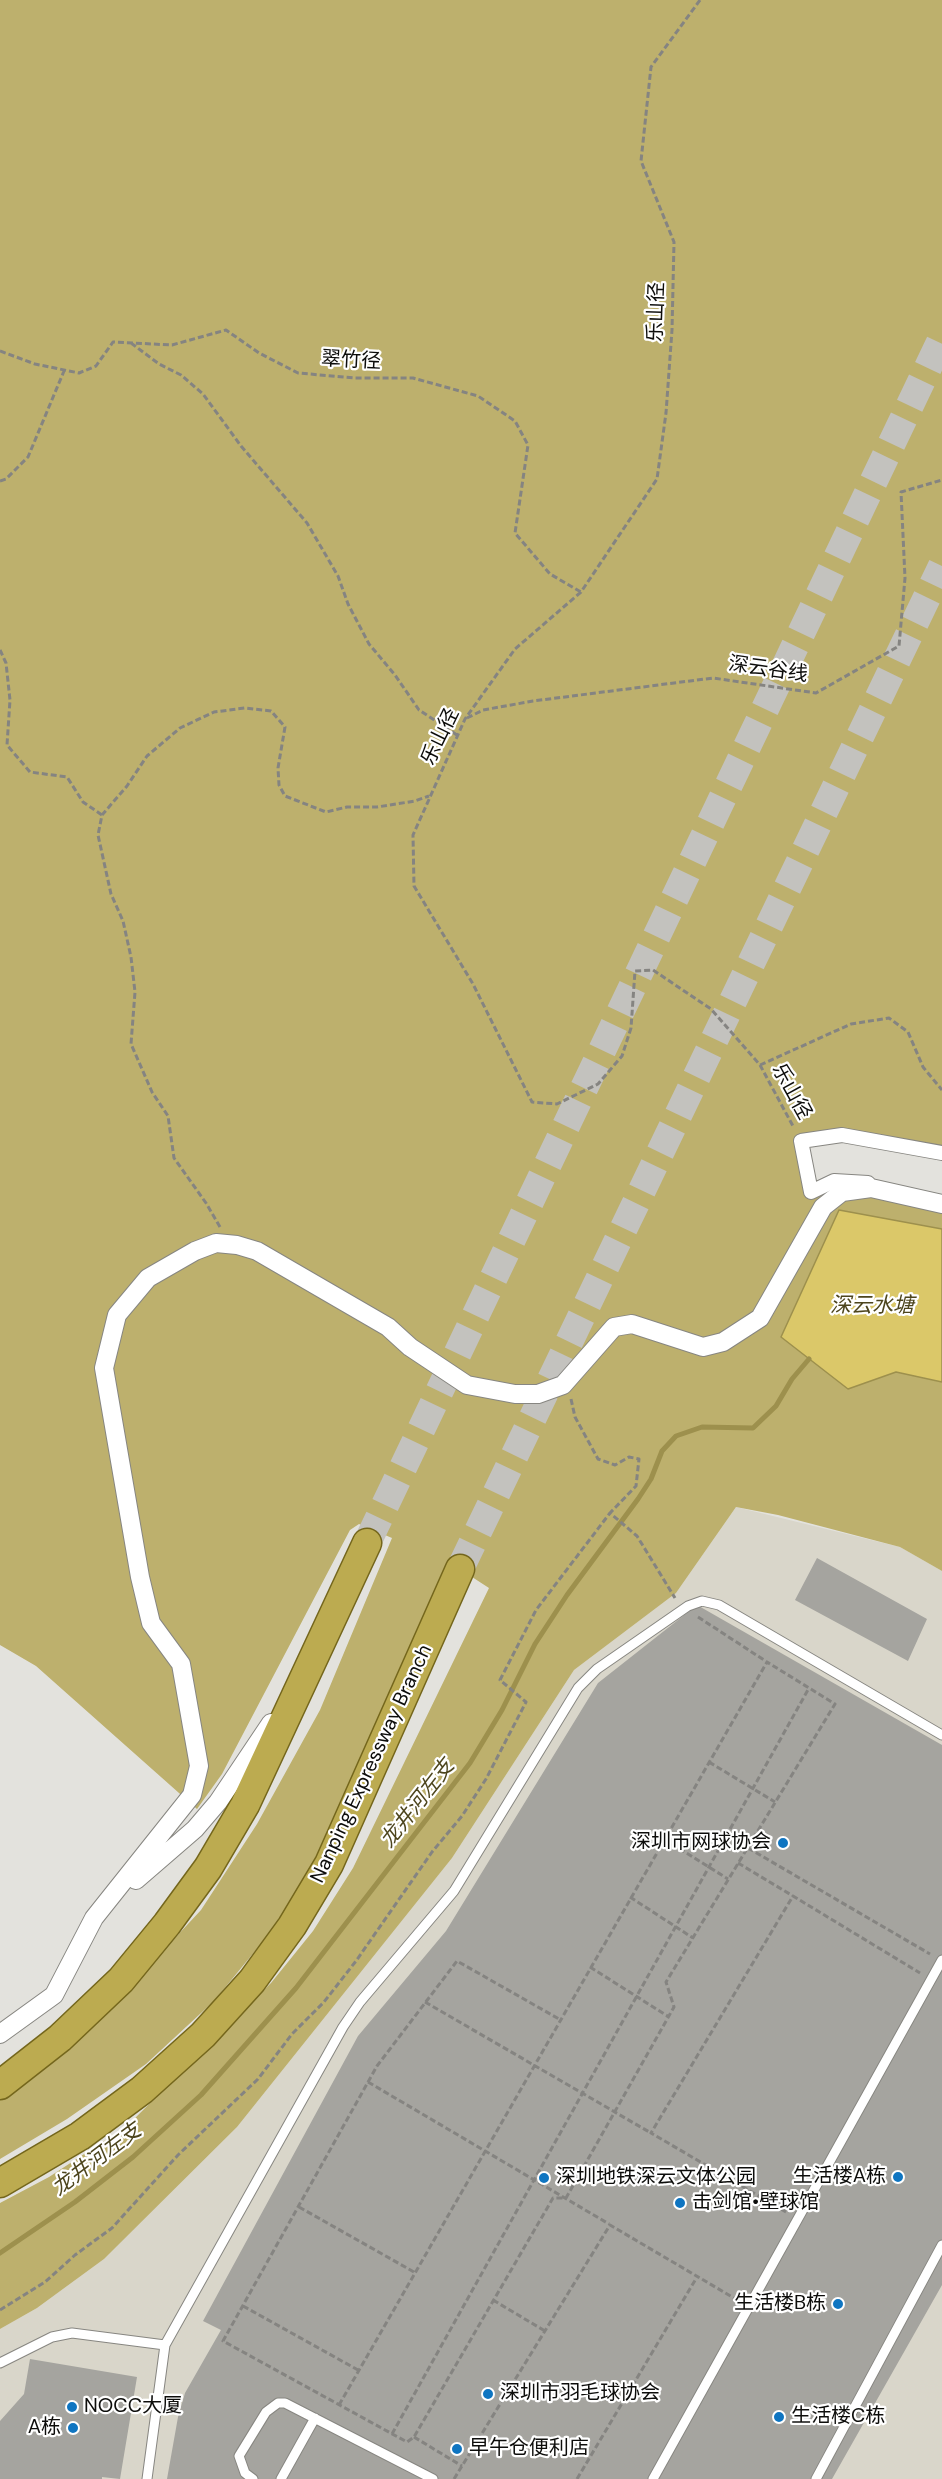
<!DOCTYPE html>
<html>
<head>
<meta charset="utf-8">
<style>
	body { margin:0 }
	canvas { display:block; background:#e3e2dd }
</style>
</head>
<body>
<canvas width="942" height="2479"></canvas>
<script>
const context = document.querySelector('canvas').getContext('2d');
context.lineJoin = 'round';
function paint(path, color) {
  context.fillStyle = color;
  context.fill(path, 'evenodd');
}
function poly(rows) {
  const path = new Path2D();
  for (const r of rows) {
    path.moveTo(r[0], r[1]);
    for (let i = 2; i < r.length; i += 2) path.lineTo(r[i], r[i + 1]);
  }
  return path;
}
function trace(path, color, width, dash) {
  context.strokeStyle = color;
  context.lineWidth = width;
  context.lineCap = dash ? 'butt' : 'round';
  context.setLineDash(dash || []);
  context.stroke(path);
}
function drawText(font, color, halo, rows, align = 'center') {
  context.font = font + ' "DM Sans","Noto Sans SC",sans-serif';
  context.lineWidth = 4.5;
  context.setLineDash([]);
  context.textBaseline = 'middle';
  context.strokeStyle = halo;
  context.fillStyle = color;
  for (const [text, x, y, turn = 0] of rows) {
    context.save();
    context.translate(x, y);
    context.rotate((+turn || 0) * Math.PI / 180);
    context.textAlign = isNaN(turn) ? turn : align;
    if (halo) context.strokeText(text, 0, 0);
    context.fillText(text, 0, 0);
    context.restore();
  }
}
const built = poly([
	[736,1507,900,1547,942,1571,942,2479,0,2479,0,2329,37,2308,104,2259,237,2127,452,1858,574,1670,676,1593]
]);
const green = poly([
	[0,0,942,0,942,1153,842,1135,801,1141,811,1192,834,1181,942,1201,942,1229,839,1211,848,1389,896,1372,942,1382,942,1571,900,1547,778,1515,736,1507,676,1593,574,1670,452,1858,237,2127,104,2259,37,2308,0,2329,0,2203,49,2177,127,2126,271,1983,313,1931,353,1868,489,1588,455,1566,334,1829,283,1917,214,2001,146,2064,67,2119,0,2159,0,2095,122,1995,201,1910,257,1824,320,1710,392,1538,359,1524,350,1530,222,1774,197,1809,36,1666,0,1645]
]);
const water = poly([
	[839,1210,942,1229,942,1382,896,1372,848,1389,781,1337,839,1210]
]);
const stream = poly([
	[0,2253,75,2202,133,2157,201,2095,296,1988,470,1763,502,1710,535,1644,567,1595,638,1499,651,1479,662,1451,676,1436,702,1427,753,1428,776,1406,792,1379,809,1359]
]);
const building = poly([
	[817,1558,927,1619,908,1661,795,1600],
	[697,1605,942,1745,942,2285,832,2479,167,2479,178,2417,185,2393,221,2330,203,2321,358,2036,446,1931,598,1683],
	[30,2359,137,2377,120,2479,102,2477,102,2479,0,2479,0,2421,24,2394]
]);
const trunkTunnel = poly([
	[367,1543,942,338],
	[460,1569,942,566]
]);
const path = poly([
	[700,0,651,67,641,161,674,242,672,330,666,413,657,479,581,592,515,649,465,719,413,835,414,886,473,984,532,1102,557,1104,598,1084,622,1056,631,1028,635,971,653,970,711,1009,760,1065,794,1128],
	[131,343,159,364,181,375,203,394,241,446,307,523,338,576,348,604,369,644,395,675,419,710,457,735],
	[0,351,35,364,79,373,96,366,113,342,172,345,226,330,259,353,298,373,355,378,413,378,478,396,515,421,528,445,515,533,550,574,581,592],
	[0,481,6,479,28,457,64,371],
	[0,650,6,663,10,700,7,745,30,772,67,777,83,802,102,815],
	[467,718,483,710,533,701,713,678,816,693,899,646,905,578,901,492,942,480],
	[760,1065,851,1024,889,1018,908,1032,923,1067,942,1090],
	[220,1227,206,1203,174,1158,168,1116,152,1092,131,1044,135,992,131,957,123,921,111,894,98,835,102,815,127,786,147,756,180,728,214,712,245,708,271,711,285,727,278,768,279,785,285,796,326,812,347,807,377,807,415,801,429,796],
	[571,1399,575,1417,598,1459,615,1465,629,1457,639,1459,636,1486,610,1513,637,1536,675,1598],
	[698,1617,767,1662],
	[709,1762,775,1802],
	[664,1839,728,1879],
	[748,1848,930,1954],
	[738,1863,793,1896],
	[630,1897,693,1938],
	[590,1967,669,2017],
	[425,2002,651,2133],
	[368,2082,609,2224],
	[299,2207,414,2272],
	[786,2212,651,2133,793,1896,920,1973],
	[493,2300,545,2331],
	[243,2306,358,2370],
	[0,2310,45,2282,75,2255,112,2228,178,2155,258,2079,292,2034,324,2002,356,1961,432,1852,462,1816,486,1779,526,1702,500,1680,536,1610,610,1513],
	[339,2405,767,1662,835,1704,666,1982,674,2007,566,2198,553,2198,414,2437,407,2442,223,2341,377,2066,457,1961,559,2019],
	[392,2434,809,1688],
	[414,2437,462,2466],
	[454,2479,610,2225,739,2301],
	[577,2479,697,2277]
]);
const service = poly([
	[165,2345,343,2027,360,2002,454,1891,578,1688,597,1669,688,1606,702,1601,719,1605,942,1735],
	[0,2363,52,2337,72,2333,165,2345,147,2479],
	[253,2479,245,2473,239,2456,266,2412,278,2403,285,2403,433,2479],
	[281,2479,315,2418],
	[653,2479,942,1960],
	[816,2479,942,2245]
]);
const pedestrian = poly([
	[868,1183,834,1181,811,1192,801,1141,842,1135,942,1153]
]);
const minor = poly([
	[136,1880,195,1829,218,1802,271,1723],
	[0,2034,54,1995,94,1918,192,1795,199,1766,181,1664,151,1623,140,1577,104,1368,117,1315,148,1278,195,1251,216,1243,237,1245,257,1251,388,1327,410,1347,467,1385,515,1394,538,1394,563,1385,614,1327,632,1324,703,1347,723,1342,760,1318,823,1207,842,1192,871,1188,942,1204]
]);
const trunk = poly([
	[0,2085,60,2038,121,1980,167,1924,208,1868,245,1805,367,1543],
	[0,2183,80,2136,142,2090,203,2035,252,1981,292,1926,329,1864,460,1569]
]);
const markers = [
	[783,1843,6,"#0f75c1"],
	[898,2177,6,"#0f75c1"],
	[544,2178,6,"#0f75c1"],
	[680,2203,6,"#0f75c1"],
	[838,2304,6,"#0f75c1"],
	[488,2394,6,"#0f75c1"],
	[72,2407,6,"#0f75c1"],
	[779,2417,6,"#0f75c1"],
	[73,2428,6,"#0f75c1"],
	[457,2449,6,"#0f75c1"]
];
const streetNames = [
	["乐山径",657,312,-88],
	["翠竹径",351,361,3],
	["深云谷线",768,670,8],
	["乐山径",441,737,-64],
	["乐山径",791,1092,61],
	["Nanping Expressway Branch",372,1764,-65]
];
const poiNames = [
	["深圳市网球协会",771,1843,"right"],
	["生活楼A栋",886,2177,"right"],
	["深圳地铁深云文体公园",556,2178],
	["击剑馆•壁球馆",692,2203],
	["生活楼B栋",826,2304,"right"],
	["深圳市羽毛球协会",500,2394],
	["NOCC大厦",84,2407],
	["生活楼C栋",791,2417],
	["A栋",61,2428,"right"],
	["早午仓便利店",469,2449]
];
const waterNames = [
	["深云水塘",872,1306],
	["龙井河左支",418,1804,-52],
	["龙井河左支",97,2160,-37]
];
paint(built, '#d9d6ca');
paint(green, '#bdb06d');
paint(water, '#dbc869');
trace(water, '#9d904d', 1.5);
trace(stream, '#9d904d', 5);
paint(building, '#a5a49f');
trace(trunkTunnel, '#c3c2be', 28, [28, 14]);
trace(service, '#878681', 11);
trace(pedestrian, '#878681', 16);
trace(minor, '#878681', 20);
trace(trunk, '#74661c', 31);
trace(path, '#858481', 3, [6, 3]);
trace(service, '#fff', 9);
trace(pedestrian, '#fff', 14);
trace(minor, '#fff', 18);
trace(trunk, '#bcab50', 28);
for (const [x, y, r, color] of markers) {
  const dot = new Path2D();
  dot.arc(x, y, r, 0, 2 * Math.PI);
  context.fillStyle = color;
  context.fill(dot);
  trace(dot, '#fff', 2);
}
drawText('20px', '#0d0d0b', '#fff', streetNames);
drawText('20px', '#0d0d0b', '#fff', poiNames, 'left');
drawText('italic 21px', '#4d451d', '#fff', waterNames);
</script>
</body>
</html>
